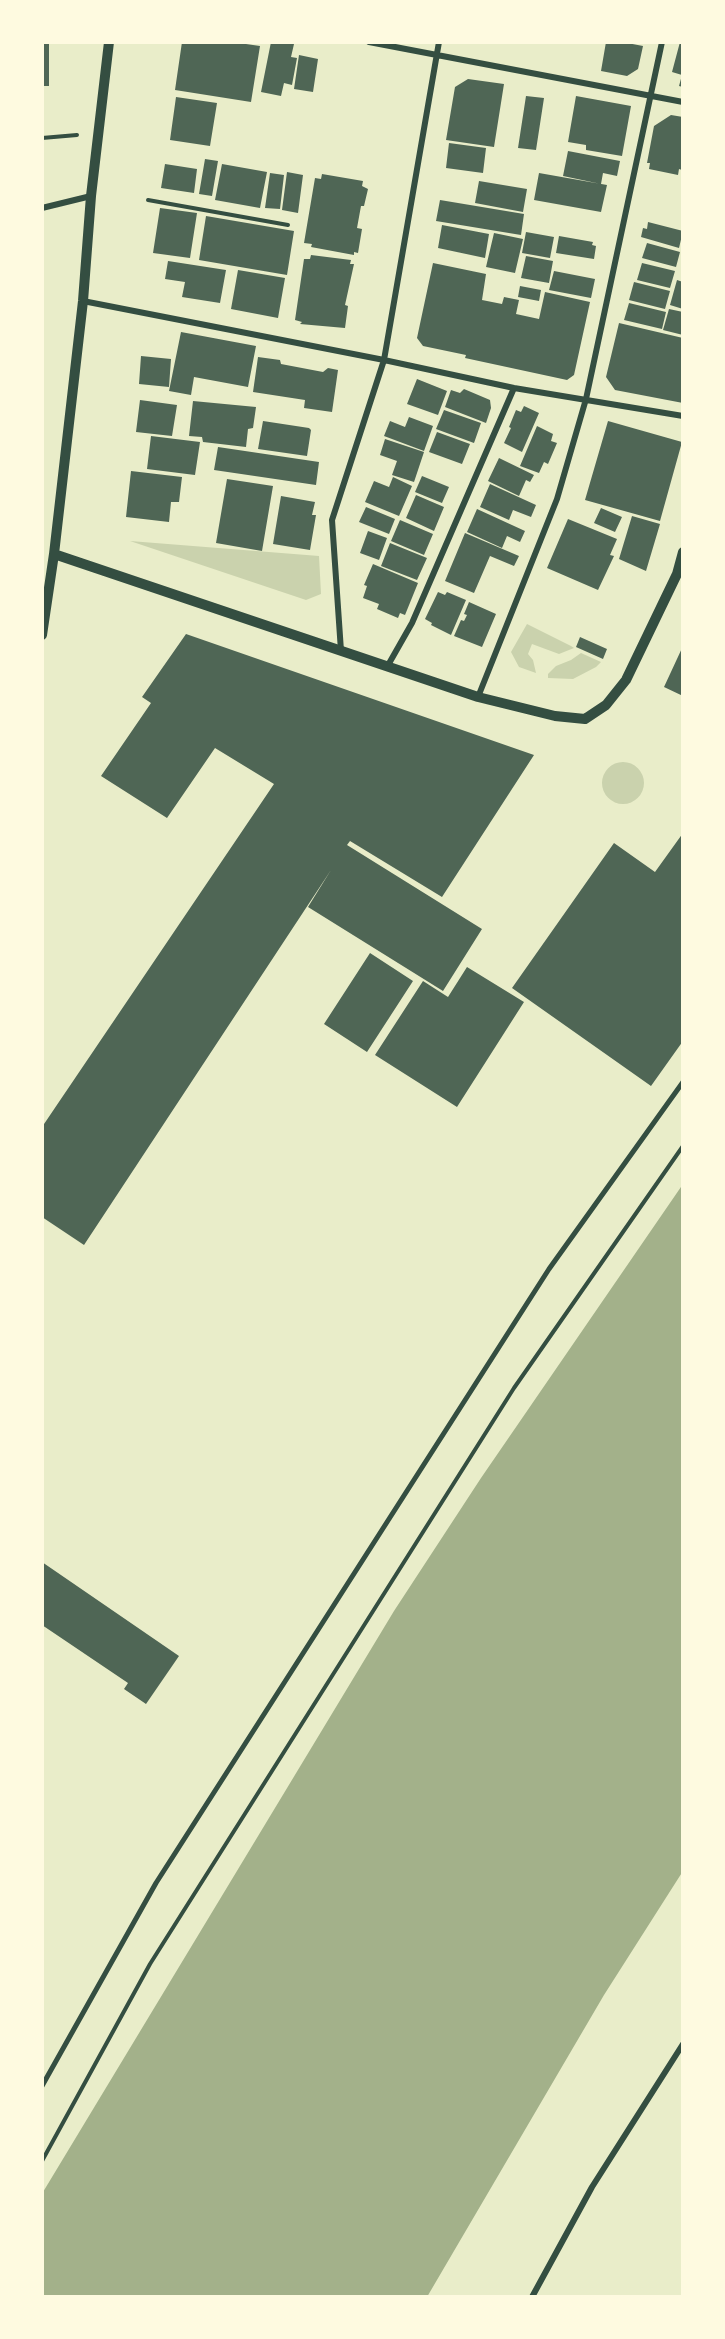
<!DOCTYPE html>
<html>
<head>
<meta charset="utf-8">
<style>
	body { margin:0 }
	#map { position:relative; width:725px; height:2339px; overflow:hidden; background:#e9edc9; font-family:Lato,sans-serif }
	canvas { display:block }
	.frame { position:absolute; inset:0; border:44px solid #fefae0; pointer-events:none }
</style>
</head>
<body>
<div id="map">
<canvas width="725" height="2339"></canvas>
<div class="frame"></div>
</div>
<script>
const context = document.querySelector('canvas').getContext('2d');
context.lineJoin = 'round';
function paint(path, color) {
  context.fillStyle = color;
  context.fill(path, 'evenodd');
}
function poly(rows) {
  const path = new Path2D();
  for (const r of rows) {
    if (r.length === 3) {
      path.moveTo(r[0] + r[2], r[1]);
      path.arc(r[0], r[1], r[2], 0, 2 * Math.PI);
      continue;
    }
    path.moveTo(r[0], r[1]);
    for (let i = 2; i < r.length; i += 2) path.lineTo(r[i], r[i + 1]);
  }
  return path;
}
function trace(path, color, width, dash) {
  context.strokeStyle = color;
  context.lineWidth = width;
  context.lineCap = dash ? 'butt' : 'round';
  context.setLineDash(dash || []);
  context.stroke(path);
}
const green = poly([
	[130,541,319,556,321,594,306,600],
	[527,624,571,646,574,648,559,654,532,644,528,654,533,660,536,673,519,667,511,652],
	[581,653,601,662,596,667,573,679,548,678,548,674,556,666,571,660],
	[623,783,21]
]);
const water = poly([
	[683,1184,683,1871,604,1995,427,2297,42,2297,43,2192,394,1611,481,1478]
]);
const building = poly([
	[182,42,232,42,260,46,251,102,175,90],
	[271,42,294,44,291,57,297,58,292,85,284,83,281,96,261,92],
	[606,42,622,42,643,46,638,69,627,76,601,71],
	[680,42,683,42,683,87,679,86,682,75,672,72],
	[42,43,49,43,49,86,42,86],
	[299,55,318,59,313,92,294,89],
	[468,79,504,84,494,147,446,140,455,87],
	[526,96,544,98,536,150,518,148],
	[576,96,631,106,622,156,586,150,586,145,568,142],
	[176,97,217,103,210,146,170,140],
	[671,115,683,117,683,166,682,170,679,169,678,175,649,169,650,163,647,163,654,126],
	[449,143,486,148,483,173,446,168],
	[568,151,620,161,617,176,603,173,601,184,563,176],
	[205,159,218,161,212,196,199,194],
	[165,164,197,169,194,193,161,188],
	[222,164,267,172,260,208,215,200],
	[287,172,303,175,298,213,282,210],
	[270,173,284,175,280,209,265,208],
	[539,173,607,185,601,212,534,200],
	[322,174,363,181,362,186,368,189,364,206,361,206,357,228,362,229,358,253,354,252,354,255,311,247,312,244,304,243,315,178,321,179],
	[479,181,527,189,523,212,475,203],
	[440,200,524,214,521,235,436,221],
	[160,208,197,213,190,258,153,253],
	[206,216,294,231,287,275,199,260],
	[648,222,683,231,679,248,641,237,643,228,647,229],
	[442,225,489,234,485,258,438,248],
	[526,232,554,237,550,258,522,253],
	[494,233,523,239,515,273,486,267],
	[559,236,593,242,592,245,596,246,594,259,556,253],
	[647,243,680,252,676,267,642,258],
	[311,255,351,260,350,264,354,264,345,305,348,306,345,328,300,324,302,322,295,320,304,259,310,259],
	[526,256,553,261,549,283,521,278],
	[168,261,226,270,220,303,182,297,185,282,165,279],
	[433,263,486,274,482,300,502,304,504,297,519,300,516,314,539,319,545,292,590,302,574,375,567,380,465,358,466,355,423,346,417,338],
	[642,263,675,271,670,288,637,280],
	[238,270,285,278,278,318,231,309],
	[554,271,595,279,591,298,549,290],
	[677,280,683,282,683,309,670,305],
	[634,282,670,291,665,309,629,300],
	[520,286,541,290,539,301,518,297],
	[629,303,666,312,662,329,624,320],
	[669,309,683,312,683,335,663,330],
	[619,323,683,338,683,403,615,390,606,377],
	[181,332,256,346,248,387,194,377,191,395,169,391],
	[141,356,171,359,169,387,139,384],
	[258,357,280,360,281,364,323,372,328,368,338,370,332,412,304,408,305,400,253,392],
	[417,379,447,391,438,415,407,404],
	[464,389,490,400,491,408,486,423,445,407,451,390,460,393],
	[140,400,177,405,172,436,136,432],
	[193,401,256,407,253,428,248,429,246,447,203,442,202,437,189,436],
	[524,406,539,413,522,452,504,443,511,428,509,427,516,410,521,412],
	[444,410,481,423,474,443,436,429],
	[409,417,433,426,424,451,384,436,390,421,405,427],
	[263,421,309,428,311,430,307,456,258,449],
	[608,421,682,442,660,521,585,500],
	[537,426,553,434,551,441,557,443,548,464,544,462,539,473,520,466],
	[437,432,470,444,462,464,429,452],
	[151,436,200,442,195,475,147,469],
	[385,439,424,452,414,482,392,475,397,461,380,455],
	[218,447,319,462,316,485,214,470],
	[499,458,534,475,530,482,526,480,519,496,488,481],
	[131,471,182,477,179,502,171,502,169,522,126,517],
	[422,476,449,487,442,503,415,492],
	[393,477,412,486,399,516,365,502,374,481,389,487],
	[227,479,273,486,262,551,216,543],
	[490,484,536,505,531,517,513,510,509,520,480,507],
	[416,495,444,507,434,531,406,518],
	[281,496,315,502,312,515,316,515,310,550,273,544],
	[366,507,395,519,389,534,359,522],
	[601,508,622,517,615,532,594,523],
	[477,509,525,531,520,542,507,536,502,548,467,532],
	[632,516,660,524,646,571,619,559],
	[568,519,617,539,610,555,614,556,598,590,547,568],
	[400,520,433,534,424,555,391,541],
	[368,531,387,538,379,560,360,553],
	[465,533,519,556,514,566,490,556,474,593,445,581],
	[390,543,427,558,417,580,381,566],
	[373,564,418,583,405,615,400,613,398,618,377,609,379,604,363,598,367,586,364,585],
	[438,592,445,595,447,592,466,600,451,635,431,625,432,623,425,619],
	[469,602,496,614,482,647,454,636,461,620,464,621,467,615,464,614],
	[186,634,534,755,442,897,350,841,347,845,482,929,443,991,308,907,331,870,84,1245,42,1217,42,1127,274,784,215,748,167,818,101,776,151,703,142,697],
	[580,637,607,649,603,659,576,647],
	[683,646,683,696,664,687],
	[683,833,683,1041,651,1086,512,988,614,843,655,872],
	[370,953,413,981,367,1052,324,1024],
	[467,967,524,1002,457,1107,375,1055,423,981,448,997],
	[42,1562,179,1656,146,1704,124,1689,128,1683,42,1625]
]);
const path = poly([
	[42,138,77,135],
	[148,200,288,225],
	[42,2161,150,1964,514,1388,683,1146]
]);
const pedestrian = poly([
	[42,2086,156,1883,549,1269,683,1082]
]);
const minor = poly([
	[369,42,683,102],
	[42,208,91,196],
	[83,301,384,360,514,388,683,416],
	[341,651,332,520,384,360,439,42],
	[387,667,412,623,514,388],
	[478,697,557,499,586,399,662,42],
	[532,2297,592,2187,683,2044]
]);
const tertiary = poly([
	[54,554,478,697,555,716,585,719,606,705,626,680,677,574,683,552],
	[42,635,54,554,83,301,91,196,109,42]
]);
paint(green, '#cad2ad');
paint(water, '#a3b18a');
paint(building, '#4f6655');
trace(path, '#344e41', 4);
trace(pedestrian, '#344e41', 5);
trace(minor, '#344e41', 6);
trace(tertiary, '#344e41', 10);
</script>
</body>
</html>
